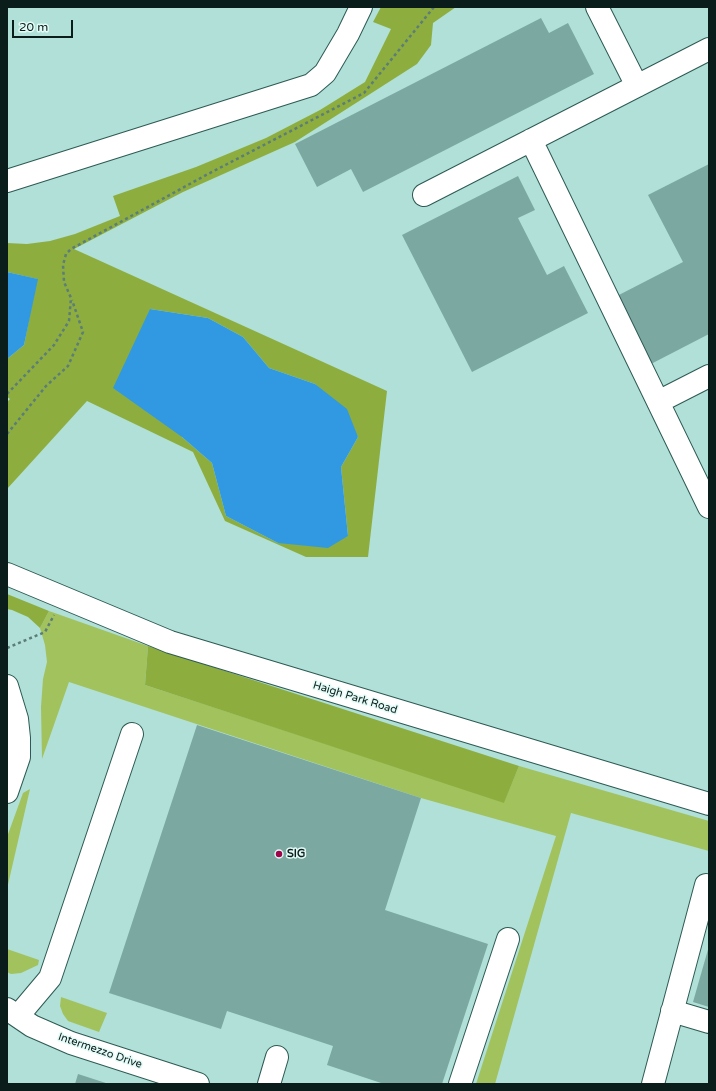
<!DOCTYPE html>
<html>
<head>
<meta charset="utf-8">
<style>
	body { margin:0 }
	#map { position:relative; width:716px; height:1091px; overflow:hidden; background:#b0e0d8; font-family:"Varela Round",sans-serif }
	canvas { display:block }
	.frame { position:absolute; inset:0; border:8px solid #0a1d1b; pointer-events:none }
	.scale { position:absolute; left:12px; top:20px; width:61px; height:18px; box-sizing:border-box; border:2px solid #0a1d1b; border-top:0; padding-left:5px; font-size:12px; line-height:14px; white-space:nowrap; color:#0a1d1b; -webkit-text-stroke:3px #e3fbf7; paint-order:stroke }
</style>
</head>
<body>
<div id="map">
<canvas width="716" height="1091"></canvas>
<div class="frame"></div>
<div class="scale">20 m</div>
</div>
<script>
const context = document.querySelector('canvas').getContext('2d');
context.lineJoin = 'round';
function paint(path, color) {
  context.fillStyle = color;
  context.fill(path, 'evenodd');
}
function poly(rows) {
  const path = new Path2D();
  for (const r of rows) {
    path.moveTo(r[0], r[1]);
    for (let i = 2; i < r.length; i += 2) path.lineTo(r[i], r[i + 1]);
  }
  return path;
}
function trace(path, color, width, dash) {
  context.strokeStyle = color;
  context.lineWidth = width;
  context.lineCap = dash ? 'butt' : 'round';
  context.setLineDash(dash || []);
  context.stroke(path);
}
function drawText(font, color, halo, rows, align = 'center') {
  context.font = font + ' "Varela Round",sans-serif';
  context.lineWidth = 3;
  context.setLineDash([]);
  context.textBaseline = 'middle';
  context.strokeStyle = halo;
  context.fillStyle = color;
  for (const [text, x, y, turn = 0] of rows) {
    context.save();
    context.translate(x, y);
    context.rotate((+turn || 0) * Math.PI / 180);
    context.textAlign = isNaN(turn) ? turn : align;
    if (halo) context.strokeText(text, 0, 0);
    context.fillText(text, 0, 0);
    context.restore();
  }
}
const green = poly([
	[49,611,148,646,145,685,504,802,519,766,709,821,709,851,571,813,495,1084,476,1084,556,836,421,798,69,682,42,759,41,707,43,679,47,662,45,645,40,628],
	[30,789,7,889,7,837,23,793],
	[7,949,39,960,38,965,21,973,11,974,7,972],
	[61,997,107,1013,99,1032,68,1021,63,1014,60,1006]
]);
const forest = poly([
	[381,7,456,7,433,23,431,45,417,64,295,142,183,192,74,249,387,391,368,557,306,557,225,521,193,452,87,401,7,489,7,402,10,399,7,397,7,359,24,345,37,279,7,272,7,243,27,244,50,241,75,234,120,216,113,196,196,167,266,138,320,110,365,82,391,29,373,22],
	[150,309,208,318,243,337,269,368,315,384,358,437,341,467,348,536,278,543,226,516,212,463,182,437],
	[7,594,49,611,40,628,28,617,12,610,7,609],
	[148,646,519,766,504,803,145,685]
]);
const water = poly([
	[7,272,38,279,24,345,7,359],
	[150,309,208,318,243,337,269,368,315,384,347,409,358,437,341,467,348,536,328,548,278,543,226,516,212,463,182,437,113,388]
]);
const building = poly([
	[541,18,549,33,568,23,594,74,363,192,351,169,317,187,295,144],
	[709,164,709,334,649,365,615,297,683,262,648,195],
	[518,176,535,210,518,218,547,275,564,266,588,313,472,372,402,235],
	[197,725,421,798,385,910,488,944,442,1084,384,1084,327,1065,333,1046,227,1011,221,1029,109,993],
	[709,946,709,1007,693,1002],
	[78,1074,109,1084,75,1084]
]);
const path = poly([
	[7,394,54,345,69,321,71,298,64,282,63,265,66,254,71,249,208,174,364,93,434,7],
	[7,434,46,386,68,366,83,332,72,300],
	[7,648,45,632,54,615]
]);
const minor = poly([
	[597,7,637,86],
	[531,140,709,507],
	[7,181,311,85,325,73,348,34,361,7],
	[424,195,709,49],
	[658,402,709,376],
	[7,574,170,642,709,804],
	[7,686,17,719,19,738,19,757,7,792],
	[7,1009,32,1026,71,1043,198,1084],
	[672,1011,709,1022],
	[18,1016,50,978,132,734],
	[269,1084,277,1057],
	[460,1084,508,939],
	[653,1084,706,885]
]);
const markers = [
	[279,854,4,"#9e034a"]
];
const streetNames = [
	["Haigh Park Road",355,698,17],
	["Intermezzo Drive",100,1051,19]
];
const poiNames = [
	["SIG",287,854]
];
paint(green, '#a2c25d');
paint(forest, '#8dae3f');
paint(water, '#3099e2');
paint(building, '#7ba9a2');
trace(minor, '#2d5a54', 24);
trace(path, '#5c7d78', 2.5, [3, 3]);
trace(minor, '#fff', 22);
for (const [x, y, r, color] of markers) {
  const dot = new Path2D();
  dot.arc(x, y, r, 0, 2 * Math.PI);
  context.fillStyle = color;
  context.fill(dot);
  trace(dot, '#e3fbf7', 1.5);
}
drawText('11px', '#0a1d1b', '#e3fbf7', streetNames);
drawText('bold 11px', '#0a1d1b', '#e3fbf7', poiNames, 'left');
</script>
</body>
</html>
